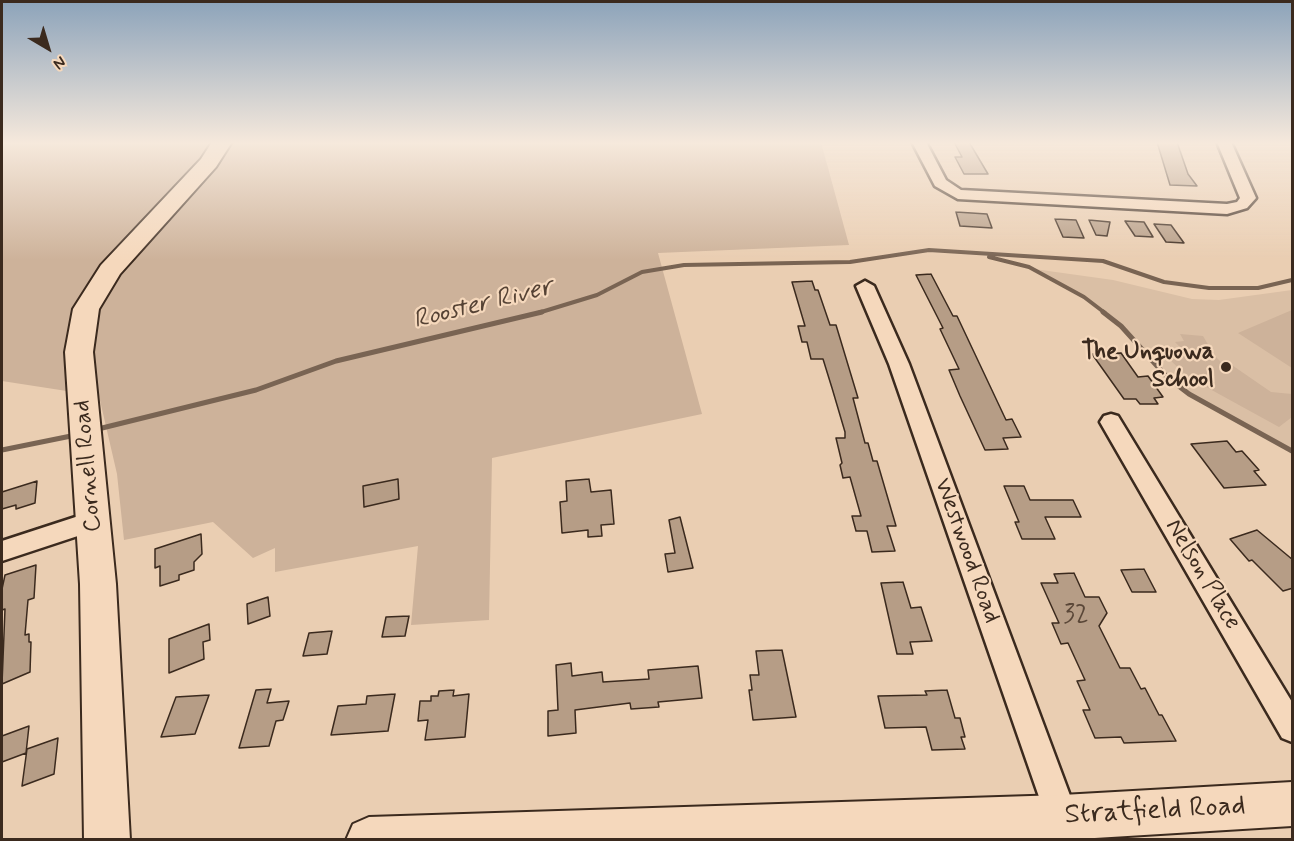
<!DOCTYPE html>
<html>
<head>
<meta charset="utf-8">
<style>
	body { margin:0 }
	#map { position:relative; width:1294px; height:841px; overflow:hidden; background:#eaceb2; font-family:Mynerve,sans-serif }
	canvas { display:block }
	.frame { position:absolute; inset:0; border:3px solid #3b2a1e; pointer-events:none }
	.north { position:absolute; left:18px; top:18px; width:60px; height:60px; -webkit-text-stroke:4px #f5d8bc; paint-order:stroke; rotate:142deg; font-size:16px; font-weight:700; line-height:24px; text-align:center; color:#3b2a1e }
	.north::after { content:''; display:block; margin:auto; width:21px; height:27px; background:#3b2a1e; clip-path:polygon(50% 0,100% 100%,50% 72%,0 100%) }
</style>
</head>
<body>
<div id="map">
<canvas width="1294" height="841"></canvas>
<div class="frame"></div>
<div class="north">N</div>
</div>
<script>
const context = document.querySelector('canvas').getContext('2d');
context.lineJoin = 'round';
function paint(path, color) {
  context.fillStyle = color;
  context.fill(path, 'evenodd');
}
function poly(rows) {
  const path = new Path2D();
  for (const r of rows) {
    path.moveTo(r[0], r[1]);
    for (let i = 2; i < r.length; i += 2) path.lineTo(r[i], r[i + 1]);
  }
  return path;
}
function trace(path, color, width, dash) {
  context.strokeStyle = color;
  context.lineWidth = width;
  context.lineCap = dash ? 'butt' : 'round';
  context.setLineDash(dash || []);
  context.stroke(path);
}
function drawText(font, color, halo, rows, align = 'center') {
  context.font = font + ' Mynerve,sans-serif';
  context.lineWidth = 4.5;
  context.setLineDash([]);
  context.textBaseline = 'middle';
  context.strokeStyle = halo;
  context.fillStyle = color;
  for (const [text, x, y, turn = 0] of rows) {
    context.save();
    context.translate(x, y);
    context.rotate((+turn || 0) * Math.PI / 180);
    context.textAlign = isNaN(turn) ? turn : align;
    if (halo) context.strokeText(text, 0, 0);
    context.fillText(text, 0, 0);
    context.restore();
  }
}
const built = poly([
	[1034,269,1113,280,1192,299,1219,300,1292,290,1292,451,1190,393,1169,377,1104,310]
]);
const green = poly([
	[2,142,821,142,849,245,658,253,702,414,492,458,489,620,411,625,418,546,275,572,275,548,253,558,213,522,124,540,117,474,99,396,2,381],
	[1292,310,1292,368,1238,333],
	[1180,334,1203,336,1213,353,1203,353,1208,358,1216,357,1221,362,1226,361,1271,392,1292,394,1292,417,1279,427,1188,377,1168,358,1185,352,1175,342,1184,341]
]);
const streamFar1 = poly([
	[989,257,1029,267,1084,297,1105,313],
	[538,313,597,295,642,272,684,265,850,262,929,250,1103,261,1164,282,1209,288,1258,288,1292,280]
]);
const stream = poly([
	[1103,312,1121,326,1167,377,1189,394,1292,451],
	[94,430,256,390,336,361,542,312],
	[2,450,76,435]
]);
const building = poly([
	[954,142,969,142,988,174,964,174,955,157,962,157,954,142],
	[1157,142,1177,142,1188,174,1197,186,1170,185,1157,142],
	[956,212,987,214,992,228,960,226,956,212],
	[1055,219,1076,220,1084,238,1063,237,1055,219],
	[1089,220,1110,222,1107,236,1096,235,1089,220],
	[1125,221,1144,222,1153,237,1135,236,1125,221],
	[1154,224,1171,225,1184,243,1166,242,1154,224],
	[931,274,953,316,957,316,1006,420,1012,419,1021,437,1003,438,1008,449,985,450,960,396,949,370,959,369,940,329,943,328,916,275,931,274],
	[812,281,815,290,818,290,830,325,836,325,858,398,853,398,865,443,868,443,873,461,877,461,896,526,887,526,895,551,872,552,867,531,856,531,852,516,861,516,850,477,843,478,840,465,842,463,836,438,845,438,845,432,832,388,823,359,811,359,807,342,802,342,798,326,805,326,792,282,812,281],
	[1121,353,1138,377,1148,376,1163,397,1154,398,1158,404,1140,404,1136,399,1124,399,1092,354,1121,353],
	[1227,441,1236,452,1242,451,1259,470,1254,471,1266,485,1224,488,1191,444,1227,441],
	[398,479,399,499,364,507,363,486,398,479],
	[589,479,591,492,611,490,614,524,601,525,602,536,588,537,588,530,562,533,560,502,567,501,566,481,589,479],
	[37,481,35,503,16,509,16,505,2,509,2,492,37,481],
	[1004,486,1024,486,1030,500,1073,500,1081,517,1045,517,1055,539,1022,539,1015,522,1019,522,1004,486],
	[680,517,693,568,668,572,665,554,675,553,669,520,680,517],
	[1257,530,1293,560,1293,588,1283,591,1252,560,1249,561,1230,539,1257,530],
	[201,534,202,554,194,562,194,570,179,575,179,580,160,586,160,566,155,568,155,549,201,534],
	[36,565,34,598,28,600,25,635,29,634,29,642,31,642,30,672,2,684,5,609,2,610,2,589,5,575,36,565],
	[1144,569,1156,592,1132,592,1121,570,1144,569],
	[1074,573,1085,597,1099,597,1107,613,1099,626,1120,668,1130,668,1141,689,1145,688,1159,715,1162,715,1176,741,1124,743,1121,737,1095,738,1083,710,1090,710,1077,681,1085,680,1068,643,1061,644,1052,623,1059,623,1041,583,1058,583,1054,574,1074,573],
	[903,582,911,608,921,607,932,641,910,642,913,654,897,654,881,583,903,582],
	[268,597,270,616,248,624,247,604,268,597],
	[409,616,405,636,382,637,386,617,409,616],
	[209,624,210,640,203,642,204,659,169,673,169,639,209,624],
	[332,631,327,654,303,656,309,633,332,631],
	[782,650,796,717,753,720,749,690,752,690,750,675,759,675,756,651,782,650],
	[571,663,572,676,602,672,603,682,649,679,648,670,698,666,702,698,658,702,659,707,631,709,630,703,575,710,576,733,548,736,548,711,558,710,556,665,571,663],
	[271,689,267,703,289,701,283,720,276,721,269,746,239,748,256,690,271,689],
	[454,690,453,696,469,694,465,737,425,740,428,720,418,721,420,701,431,701,431,696,438,696,439,691,454,690],
	[947,690,955,718,960,718,965,737,961,737,965,749,932,750,926,727,885,728,878,696,927,695,925,691,947,690],
	[395,694,388,731,331,735,338,706,366,704,367,696,395,694],
	[209,695,195,734,161,737,176,697,209,695],
	[29,726,26,753,2,762,2,736,29,726],
	[58,738,54,774,22,786,27,749,58,738]
]);
const street = poly([
	[912,142,926,142,946,180,961,190,1227,204,1237,202,1240,198,1217,142,1231,142,1256,198,1247,208,1227,214,958,199,935,186,912,142],
	[865,281,874,286,909,364,1078,817,1073,828,1062,833,1051,828,1046,817,889,364,856,286,865,281],
	[1111,414,1118,416,1292,702,1292,742,1282,738,1100,422,1104,416,1111,414],
	[94,511,102,514,106,521,102,528,2,561,2,541,94,511]
]);
const secondary = poly([
	[212,142,232,142,216,167,120,274,99,309,93,352,116,584,130,840,84,840,80,584,65,352,73,309,101,265,201,159,212,142],
	[1292,782,1292,826,1062,840,346,840,353,824,369,817,1062,795,1292,782]
]);
const markers = [
	[1226,367,6,"#3b2a1e"]
];
const poiNames = [
	["The Unquowa",1214,353],
	["School",1214,381]
];
const streetNames = [
	["Cornell Road",89,466,-95],
	["Westwood Road",966,551,70],
	["Nelson Place",1202,575,59]
];
const waterNames = [
	["Rooster River",483,305,-14]
];
const nearNumbernames = [
	["32",1076,617]
];
const nearStreetnames = [
	["Stratfield Road",1155,812,-3]
];
paint(built, '#dabfa5');
paint(green, '#cdb29a');
trace(streamFar1, '#796453', 4);
trace(stream, '#796453', 5);
paint(building, '#b69d86');
trace(building, '#3b2a1e', 1.5);
trace(street, '#3b2a1e', 5);
trace(secondary, '#3b2a1e', 4);
paint(street, '#f5d8bc');
paint(secondary, '#f5d8bc');
const sky = context.createLinearGradient(0, 0, 0, 260);
sky.addColorStop(0, '#8ca3ba');
sky.addColorStop(0.55, '#f6e9dc');
sky.addColorStop(1, '#f6e9dc00');
context.fillStyle = sky;
context.fillRect(0, 0, 1294, 260);
for (const [x, y, r, color] of markers) {
  const dot = new Path2D();
  dot.arc(x, y, r, 0, 2 * Math.PI);
  context.fillStyle = color;
  context.fill(dot);
  trace(dot, '#f5d8bc', 2);
}
drawText('bold 24px', '#3b2a1e', '#f5d8bc', poiNames, 'right');
drawText('24px', '#3b2a1e', '#f5d8bc', streetNames);
drawText('italic 26px', '#554234', '#f5d8bc', waterNames);
drawText('26px', '#5a4738', null, nearNumbernames);
drawText('28px', '#3b2a1e', '#f5d8bc', nearStreetnames);
</script>
</body>
</html>
